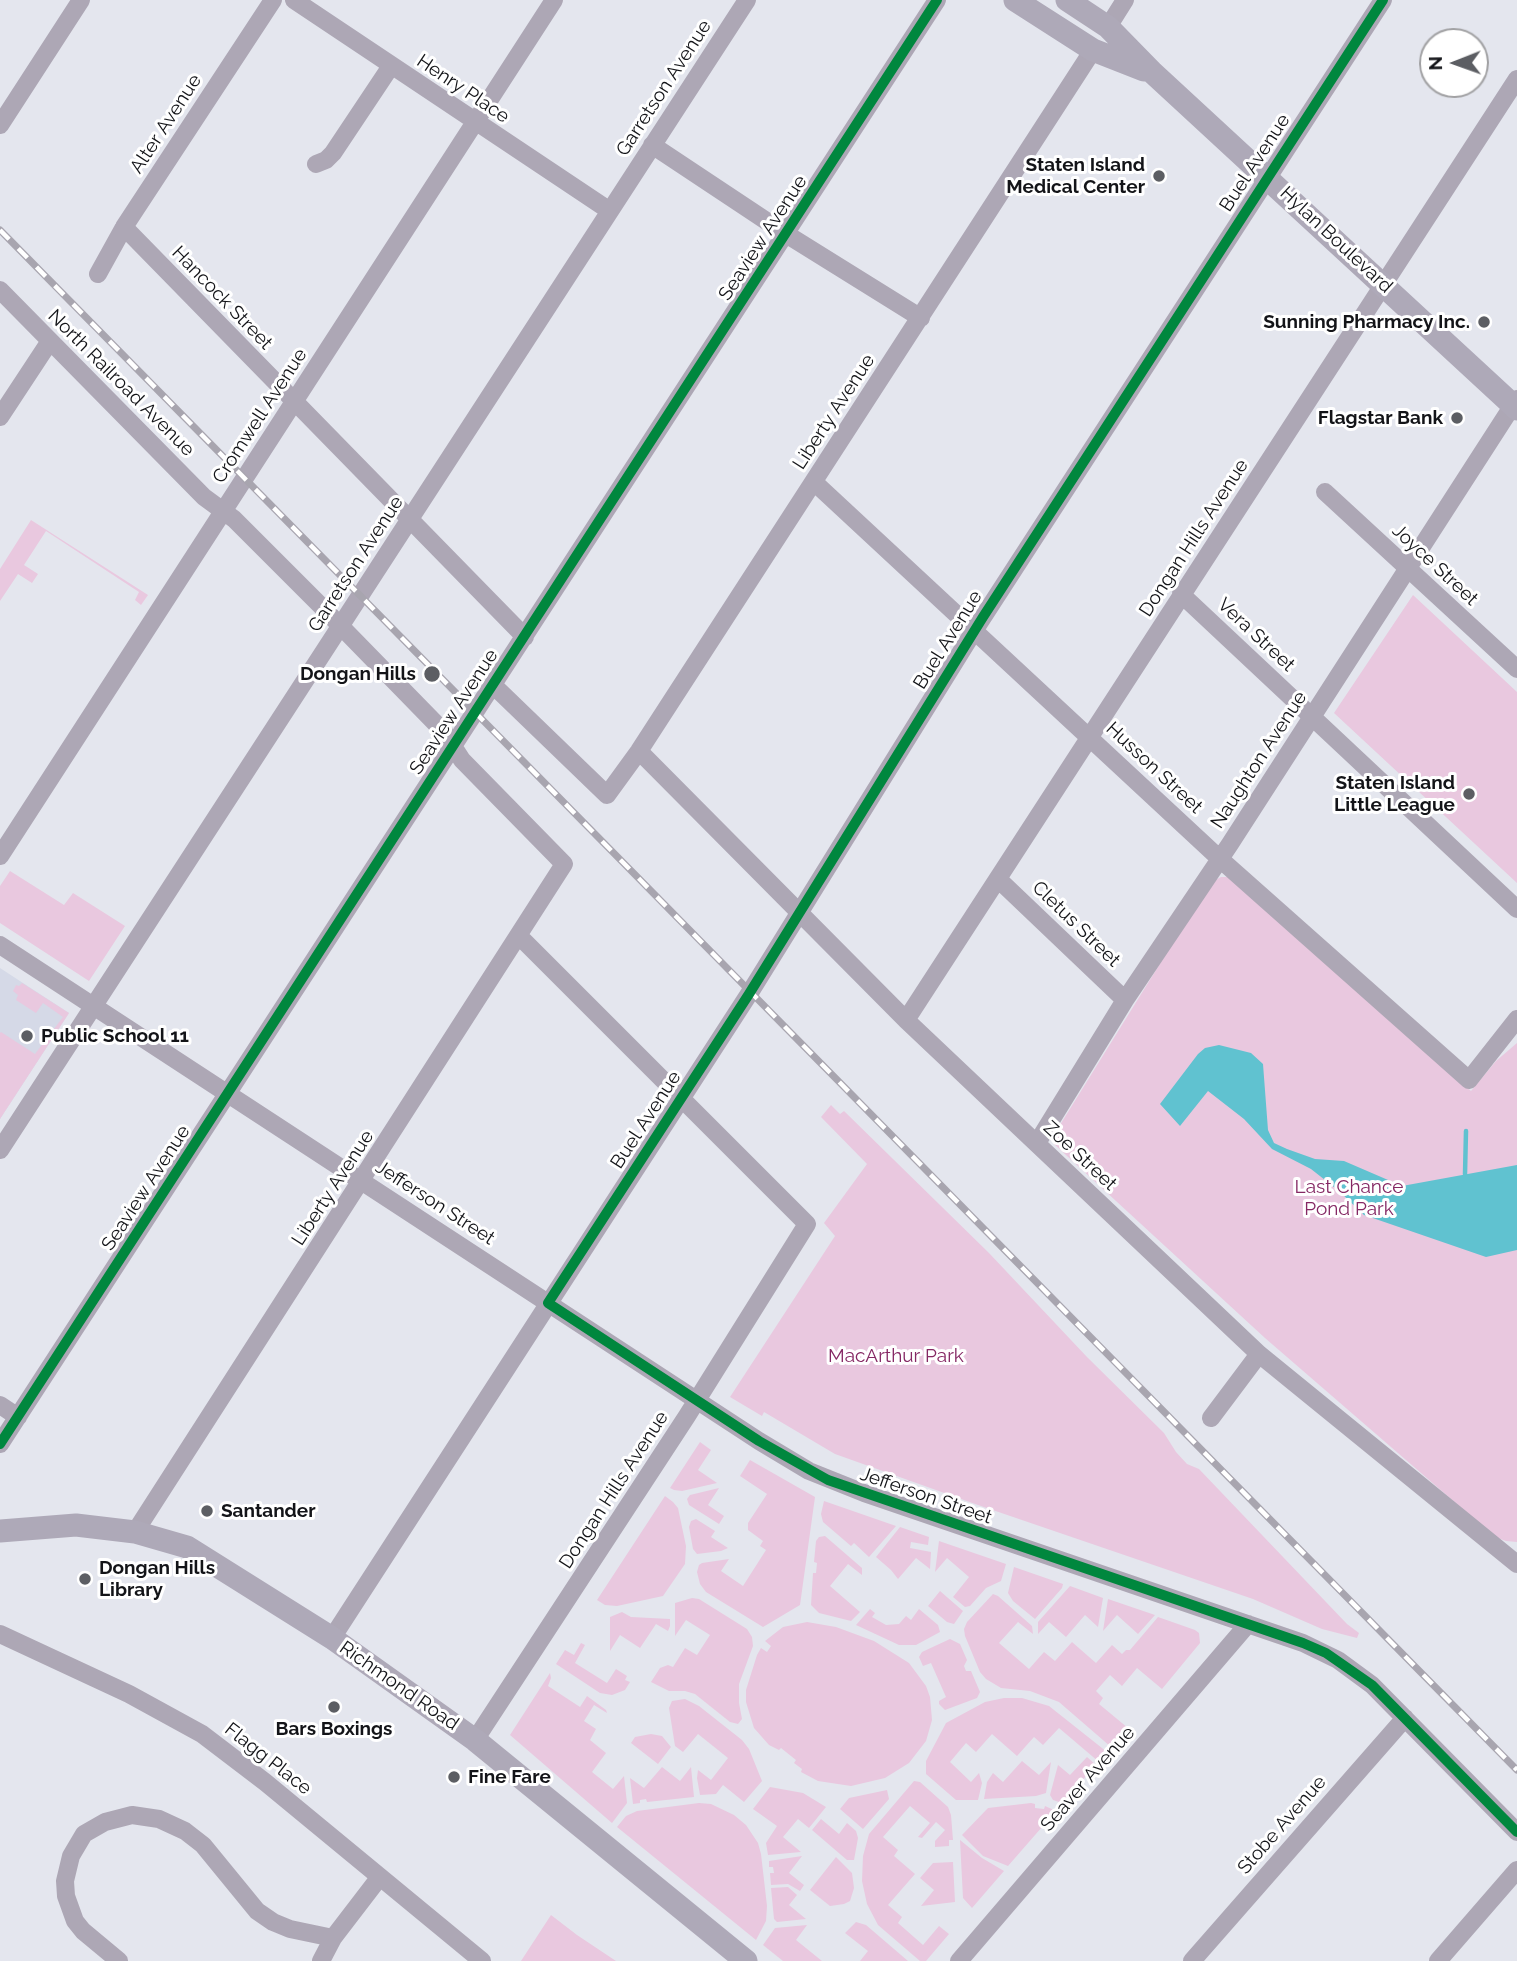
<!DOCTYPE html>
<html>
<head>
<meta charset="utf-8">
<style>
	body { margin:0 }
	#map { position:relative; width:1517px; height:1961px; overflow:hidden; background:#e4e6ee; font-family:Raleway,sans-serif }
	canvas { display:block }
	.north { position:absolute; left:1419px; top:28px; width:70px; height:70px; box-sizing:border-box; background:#fff; border:2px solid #a1a1a3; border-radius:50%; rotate:269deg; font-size:19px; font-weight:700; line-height:28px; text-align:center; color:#131418 }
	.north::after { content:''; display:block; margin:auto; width:24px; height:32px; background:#5c5e63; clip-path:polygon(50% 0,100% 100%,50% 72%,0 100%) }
</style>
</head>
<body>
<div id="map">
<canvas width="1517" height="1961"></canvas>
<div class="north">N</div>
</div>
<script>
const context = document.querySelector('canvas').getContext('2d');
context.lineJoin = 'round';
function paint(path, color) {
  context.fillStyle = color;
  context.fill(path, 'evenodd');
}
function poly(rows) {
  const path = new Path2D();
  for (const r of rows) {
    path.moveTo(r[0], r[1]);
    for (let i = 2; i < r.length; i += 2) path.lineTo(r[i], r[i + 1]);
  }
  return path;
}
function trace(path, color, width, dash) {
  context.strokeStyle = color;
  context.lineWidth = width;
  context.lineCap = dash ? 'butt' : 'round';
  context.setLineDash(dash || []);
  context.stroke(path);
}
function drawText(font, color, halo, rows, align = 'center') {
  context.font = font + ' Raleway,sans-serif';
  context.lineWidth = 6;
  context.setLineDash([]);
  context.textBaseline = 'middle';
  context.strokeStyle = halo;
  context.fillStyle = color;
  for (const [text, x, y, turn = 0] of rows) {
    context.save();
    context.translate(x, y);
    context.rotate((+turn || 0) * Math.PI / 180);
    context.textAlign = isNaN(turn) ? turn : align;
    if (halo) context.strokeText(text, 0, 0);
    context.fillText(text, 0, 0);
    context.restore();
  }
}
const built = poly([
	[0,968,69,1013,0,1119]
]);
const green = poly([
	[31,520,148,595,141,605,135,600,139,592,46,531,24,565,38,574,32,583,18,574,0,601,0,569],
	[1413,595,1517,692,1517,883,1334,713],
	[10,871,64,905,73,893,125,926,89,981,0,923,0,886],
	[1221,877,1230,877,1471,1091,1496,1061,1517,1043,1517,1542,1506,1541,1495,1537,1265,1338,1054,1144,1055,1133,1210,883],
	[22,983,69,1013,0,1119,0,1033,1,1032,35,1054,63,1017,43,1003,36,1013,16,1000,18,995,13,991,16,985,19,986],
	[831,1105,840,1114,844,1111,989,1253,1087,1357,1164,1433,1176,1452,1187,1464,1199,1469,1347,1624,1359,1633,1357,1638,1322,1629,1253,1599,978,1505,835,1454,764,1412,762,1416,730,1397,835,1236,824,1223,867,1164,821,1117],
	[700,1442,711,1450,698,1470,717,1483,682,1491,674,1490,670,1488],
	[750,1460,815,1497,800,1605,763,1627,706,1592,700,1584,697,1572,699,1565,702,1563,729,1559,721,1571,743,1586,766,1550,760,1546,763,1541,748,1530,748,1523,767,1494,740,1476],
	[719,1488,708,1505,724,1516,719,1524,689,1505,687,1499,690,1495],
	[665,1496,673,1502,678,1508,686,1546,685,1564,663,1596,617,1606,605,1605,597,1600],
	[824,1501,896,1526,869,1557,854,1543,851,1546,823,1522,821,1514],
	[696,1519,715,1531,711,1537,728,1548,721,1551,697,1554,693,1549,689,1527,691,1521],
	[900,1527,929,1537,928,1545,911,1542,910,1548,931,1552,930,1569,916,1558,898,1579,891,1570,876,1557],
	[825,1536,862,1568,862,1575,848,1564,830,1586,860,1612,851,1621,819,1613,811,1605,813,1573,816,1573,817,1563,814,1562,816,1541,819,1537],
	[939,1541,1006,1564,1001,1581,986,1588,970,1606,965,1607,953,1597,969,1577,947,1558,935,1572],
	[1014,1567,1063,1584,1062,1588,1035,1619,1013,1601,1008,1593],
	[1070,1586,1103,1598,1098,1627,1085,1615,1066,1637,1049,1622,1038,1634,1038,1622],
	[940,1591,963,1611,954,1624,947,1622,928,1606],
	[993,1594,998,1596,1032,1626,1033,1634,1018,1622,999,1643,1029,1669,1044,1652,1055,1661,1072,1642,1096,1663,1112,1645,1122,1654,1126,1650,1130,1650,1158,1617,1195,1630,1199,1633,1200,1643,1162,1689,1137,1668,1122,1686,1110,1675,1096,1691,1103,1698,1099,1704,1128,1728,1111,1747,1059,1702,1030,1691,1001,1688,986,1679,980,1672,965,1636,964,1629,967,1622],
	[692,1598,699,1599,747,1629,752,1637,753,1646,739,1684,739,1703,742,1719,738,1724,730,1722,695,1694,685,1691,669,1691,651,1682,660,1668,668,1665,673,1667,685,1648,697,1655,710,1635,686,1620,675,1636,675,1603],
	[1108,1599,1155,1615,1138,1634,1117,1615,1103,1631],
	[870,1609,875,1613,872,1617,886,1625,899,1624,906,1616,911,1620,919,1609,938,1625,940,1632,916,1645,899,1645,856,1625],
	[622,1612,631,1617,670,1619,670,1626,668,1631,656,1624,640,1648,620,1635,610,1651,610,1617],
	[807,1622,836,1627,874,1641,909,1663,926,1686,930,1697,932,1720,926,1741,909,1763,885,1778,851,1786,818,1781,801,1772,802,1769,794,1763,796,1760,781,1748,779,1750,769,1745,754,1728,746,1702,746,1690,757,1655,761,1648,767,1652,771,1646,765,1641,783,1627],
	[950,1639,960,1644,967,1660,964,1666,966,1671,971,1671,980,1692,977,1698,945,1710,939,1704,939,1701,946,1697,931,1663,923,1666,919,1657,922,1652],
	[581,1643,585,1645,575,1663,607,1683,616,1669,627,1676,625,1680,630,1682,625,1690,612,1695,600,1693,556,1664,565,1650,574,1655],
	[550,1673,551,1678,548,1686,580,1707,587,1696,606,1710,607,1713,594,1705,584,1721,596,1729,590,1740,606,1753,592,1772,613,1789,624,1776,627,1803,612,1823,510,1735],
	[1004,1698,1022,1698,1049,1706,1107,1752,1099,1762,1059,1728,1043,1745,1034,1737,1017,1756,992,1734,976,1752,966,1743,950,1762,971,1782,979,1773,982,1783,978,1800,956,1800,926,1774,926,1761,946,1723,985,1702],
	[685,1699,699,1706,742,1740,749,1749,762,1781,744,1802,723,1785,716,1794,700,1795,697,1778,698,1770,711,1780,728,1758,698,1734,683,1752,675,1746,669,1708,672,1701],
	[651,1734,662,1736,671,1747,658,1764,631,1743,635,1737],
	[1087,1757,1096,1765,1062,1803,1053,1800,1050,1795,1058,1765,1070,1775],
	[1022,1761,1039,1775,1051,1762,1046,1793,1036,1796,984,1799,987,1782,993,1773,1003,1782],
	[662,1767,680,1781,691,1767,694,1797,647,1802,646,1799,640,1800,640,1803,633,1804,630,1778,644,1788],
	[914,1781,920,1782,948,1807,951,1815,953,1840,949,1840,949,1846,935,1847,935,1841,945,1830,936,1822,922,1838,918,1837,930,1823,910,1806,883,1837,898,1850,894,1856,915,1874,888,1905,902,1917,898,1923,923,1945,939,1926,949,1934,926,1961,920,1961,878,1925,867,1904,862,1881,863,1856,869,1834],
	[770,1787,803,1793,826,1807,809,1828,798,1819,783,1837,801,1852,768,1855,766,1843,777,1826,753,1809],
	[887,1790,889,1799,863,1829,840,1809,849,1798],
	[699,1803,711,1804,734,1815,746,1825,758,1843,761,1854,767,1906,766,1921,756,1940,617,1827,626,1816,637,1811],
	[1031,1803,1035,1804,1035,1808,1044,1809,1045,1806,1056,1811,1008,1866,983,1856,962,1835,988,1808],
	[821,1819,839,1834,847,1823,856,1831,858,1838,854,1860,847,1860,812,1830],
	[960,1840,982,1858,1004,1871,972,1908,963,1898],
	[802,1856,789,1873,804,1885,800,1891,788,1884,771,1885,770,1873,774,1873,773,1867,769,1867,769,1861],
	[836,1857,852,1873,854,1888,850,1901,844,1904,830,1906,810,1890],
	[953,1862,955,1902,921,1906,934,1890,920,1878,933,1863],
	[788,1887,797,1895,789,1905,806,1919,777,1922,774,1919,771,1888],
	[551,1915,577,1935,616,1961,521,1961],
	[856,1922,866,1925,908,1961,860,1961,868,1951,845,1933],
	[807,1925,796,1940,822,1961,783,1961,763,1945,775,1928]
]);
const water = poly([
	[1219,1045,1251,1053,1263,1064,1268,1130,1274,1143,1287,1149,1315,1159,1344,1161,1402,1186,1517,1165,1517,1250,1486,1257,1364,1215,1339,1191,1311,1169,1272,1149,1244,1119,1208,1091,1180,1126,1160,1104,1198,1054,1205,1048]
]);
const stream = poly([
	[1465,1174,1466,1131]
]);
const minor = poly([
	[294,0,610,211],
	[1108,27,1125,0],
	[0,125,81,0],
	[652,145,786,234,921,318],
	[316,164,326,160,333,153,391,66],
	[124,227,525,637],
	[98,274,124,227,273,0],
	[0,290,204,497,234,519,323,608,444,732,462,760,564,864,135,1532],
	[0,417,50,341],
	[814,482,1220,859,1469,1080,1517,1019],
	[1325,492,1517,669],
	[1181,594,1517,909],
	[493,685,607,795,639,751,1093,50],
	[639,751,906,1020,1259,1354,1517,1564],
	[0,856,554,0],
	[998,879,1125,1000],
	[0,945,759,1441,809,1471,864,1493,1303,1643,1338,1660,1372,1685,1517,1832],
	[906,1020,1517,79],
	[1037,1143,1125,1000,1230,844,1517,399],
	[0,1150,747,0],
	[0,1405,18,1417],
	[1211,1418,1259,1354],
	[0,1444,937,0],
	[0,1634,129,1694,202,1734,265,1782,482,1961],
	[332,1638,749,994,974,631,1383,0],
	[475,1740,687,1416,807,1224,519,936],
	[119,1961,83,1931,75,1921,66,1896,65,1881,71,1856,84,1834,105,1822,132,1815,159,1819,185,1831,203,1845,257,1911,273,1922,290,1929,333,1938],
	[321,1961,333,1938,379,1878],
	[959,1961,1248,1624],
	[1192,1961,1405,1718],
	[1438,1961,1517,1870]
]);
const major = poly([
	[1015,0,1093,50,1144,70],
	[1067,0,1108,27,1153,73,1517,409],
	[0,1531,76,1525,135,1532,187,1547,332,1638,475,1740,746,1961]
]);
const rail = poly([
	[0,230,1517,1770]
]);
const cycleway = poly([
	[1383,0,983,617,749,994,548,1303,759,1441,828,1480,1303,1643,1326,1653,1372,1685,1517,1832],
	[0,1444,937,0]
]);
const markers = [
	[1159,176,7,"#5c5e63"],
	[1484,322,7,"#5c5e63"],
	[1457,418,7,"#5c5e63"],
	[432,674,9,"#5c5e63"],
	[1469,794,7,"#5c5e63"],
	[27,1036,7,"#5c5e63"],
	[207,1511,7,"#5c5e63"],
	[85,1579,7,"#5c5e63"],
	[334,1707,7,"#5c5e63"],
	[454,1777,7,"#5c5e63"]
];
const streetNames = [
	["Garretson Avenue",664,88,-57],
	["Henry Place",463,89,34],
	["Alter Avenue",166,124,-57],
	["Buel Avenue",1255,163,-57],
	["Seaview Avenue",763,238,-57],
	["Hylan Boulevard",1336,240,43],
	["Hancock Street",222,298,46],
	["North Railroad Avenue",121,383,45],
	["Liberty Avenue",834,412,-57],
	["Cromwell Avenue",260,416,-57],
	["Dongan Hills Avenue",1194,538,-57],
	["Garretson Avenue",356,564,-57],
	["Joyce Street",1435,565,43],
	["Vera Street",1256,635,43],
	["Buel Avenue",948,640,-58],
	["Seaview Avenue",454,712,-57],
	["Naughton Avenue",1259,760,-57],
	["Husson Street",1154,768,43],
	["Cletus Street",1076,924,44],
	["Buel Avenue",646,1120,-57],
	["Zoe Street",1080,1156,43],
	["Seaview Avenue",146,1188,-57],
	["Liberty Avenue",333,1188,-57],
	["Jefferson Street",435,1203,33],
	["Dongan Hills Avenue",614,1490,-57],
	["Jefferson Street",926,1496,19],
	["Richmond Road",399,1686,35],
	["Flagg Place",268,1759,38],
	["Seaver Avenue",1088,1779,-49],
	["Stobe Avenue",1282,1825,-49]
];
const poiNames = [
	["Staten Island",1145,165],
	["Medical Center",1145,187],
	["Sunning Pharmacy Inc.",1470,322],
	["Flagstar Bank",1443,418],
	["Dongan Hills",416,674],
	["Staten Island",1455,783],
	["Little League",1455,805],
	["Public School 11",41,1036,"left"],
	["Santander",221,1511,"left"],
	["Dongan Hills",99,1568,"left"],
	["Library",99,1590,"left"],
	["Bars Boxings",334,1729,"center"],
	["Fine Fare",468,1777,"left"]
];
const parkNames = [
	["Last Chance",1349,1187],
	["Pond Park",1349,1209],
	["MacArthur Park",896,1356]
];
paint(built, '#d5d9e7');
paint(green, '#e9c8df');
paint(water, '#60c2d0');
trace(stream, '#60c2d0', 4.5);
trace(minor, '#ada7b5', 18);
trace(major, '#aea9b8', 23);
trace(rail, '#a8a5af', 7);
trace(rail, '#fff', 4.5, [13]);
trace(cycleway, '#00873e', 10);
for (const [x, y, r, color] of markers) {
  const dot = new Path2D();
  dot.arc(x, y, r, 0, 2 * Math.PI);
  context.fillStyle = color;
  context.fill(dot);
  trace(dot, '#fff', 2.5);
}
drawText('19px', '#131418', '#fff', streetNames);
drawText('bold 19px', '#131418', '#fff', poiNames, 'right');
drawText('19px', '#852864', '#fff', parkNames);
</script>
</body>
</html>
